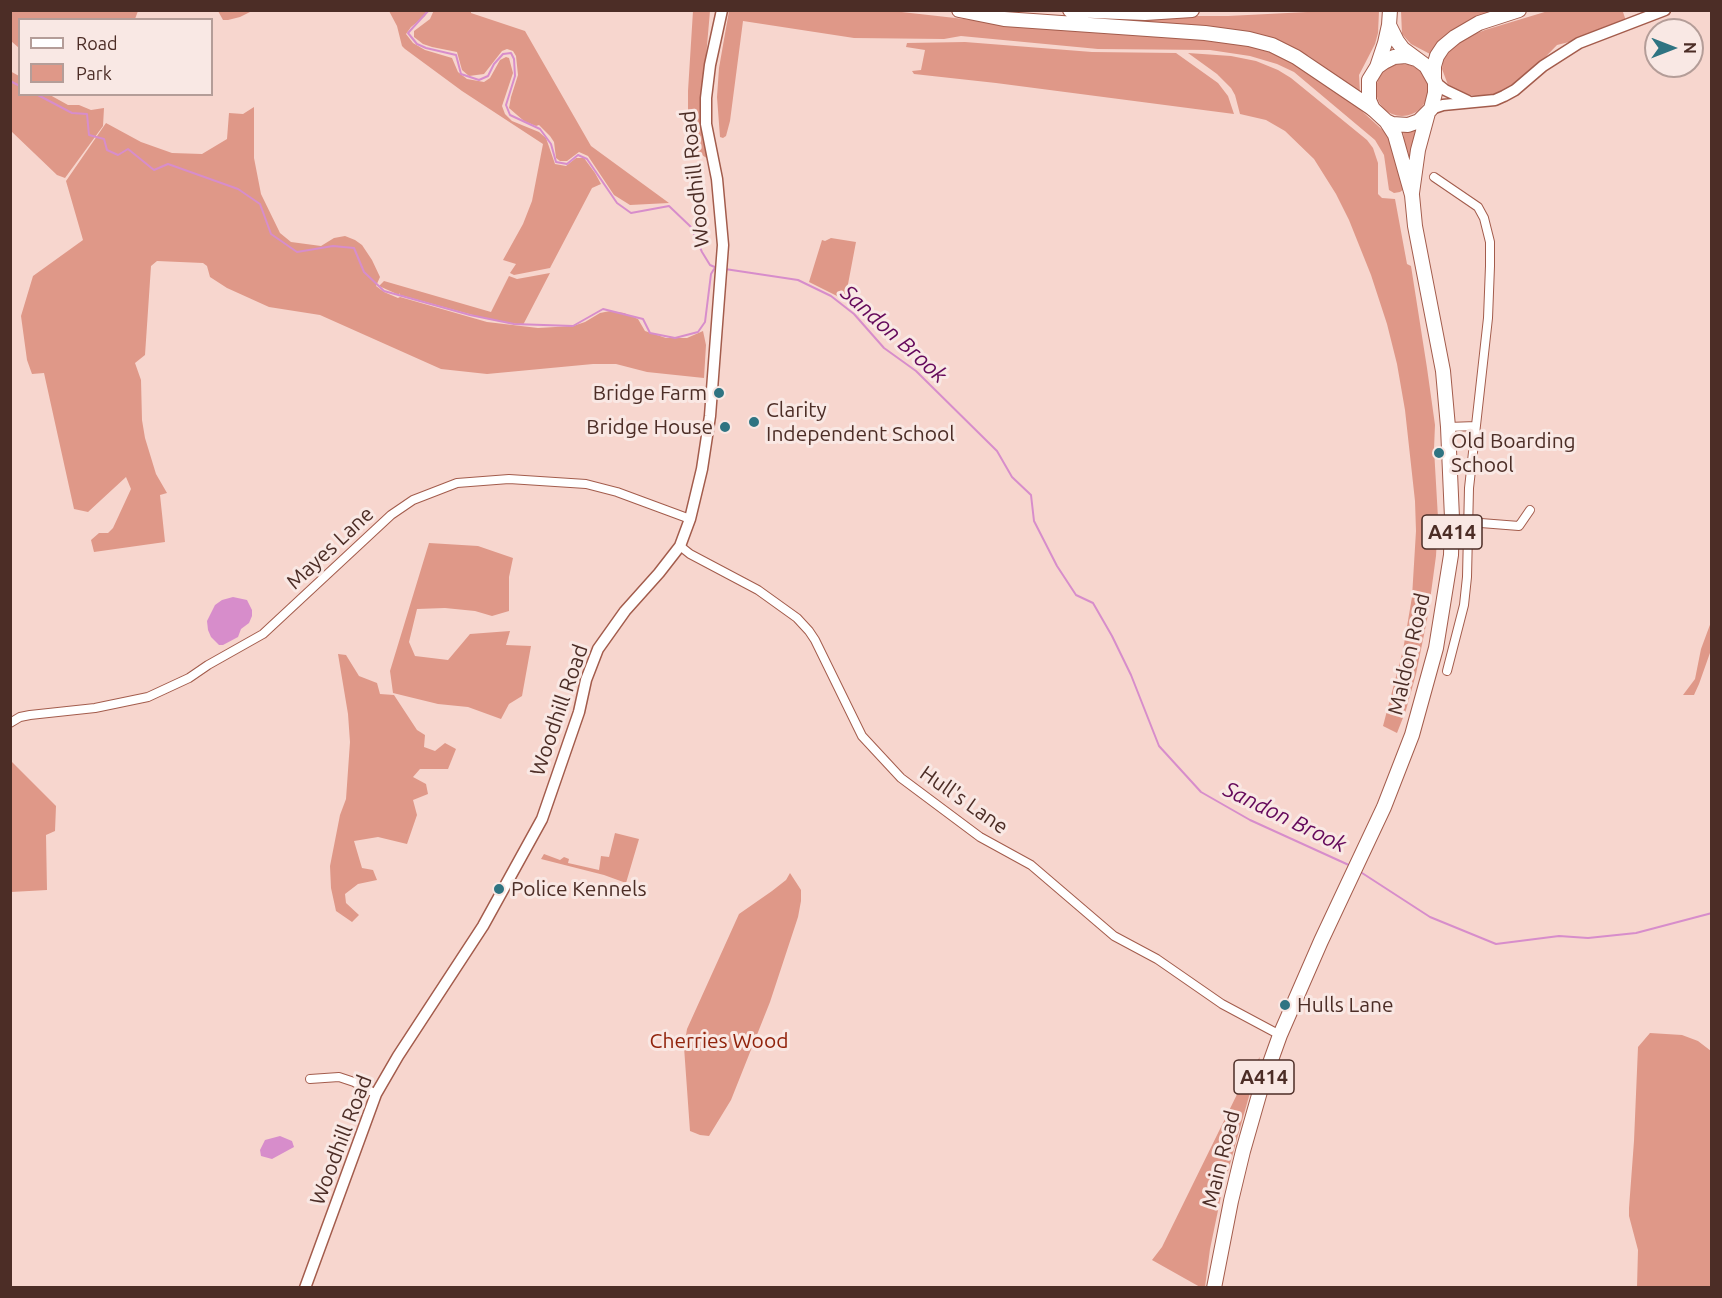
<!DOCTYPE html>
<html>
<head>
<meta charset="utf-8">
<style>
	body { margin:0 }
	#map { position:relative; width:1722px; height:1298px; overflow:hidden; background:#f7d6ce; font-family:Ubuntu,sans-serif }
	canvas { display:block }
	.frame { position:absolute; inset:0; border:12px solid #4c2d26; pointer-events:none }
	.legend { position:absolute; left:18px; top:18px; width:195px; height:78px; box-sizing:border-box; background:#f9e8e4; border:2px solid #b49d98; margin:0; padding:8px 10px; list-style:none; font-size:18px; color:#4c2d26 }
	.legend li { display:flex; align-items:center; gap:12px; height:30px }
	.legend b { width:30px; border:2px solid #b49d98 }
	.north { position:absolute; left:1644px; top:18px; width:60px; height:60px; box-sizing:border-box; background:#f9e8e4; border:2px solid #b49d98; border-radius:50%; rotate:90deg; font-size:16px; font-weight:700; line-height:24px; text-align:center; color:#4c2d26 }
	.north::after { content:''; display:block; margin:auto; width:21px; height:27px; background:#2f7482; clip-path:polygon(50% 0,100% 100%,50% 72%,0 100%) }
</style>
</head>
<body>
<div id="map">
<canvas width="1722" height="1298"></canvas>
<div class="frame"></div>
<ul class="legend">
<li><b style="height:8px;background:#fff"></b>Road</li>
<li><b style="height:16px;background:#df9888"></b>Park</li>
</ul>
<div class="north">N</div>
</div>
<script>
const context = document.querySelector('canvas').getContext('2d');
context.lineJoin = 'round';
function paint(path, color) {
  context.fillStyle = color;
  context.fill(path, 'evenodd');
}
function poly(rows) {
  const path = new Path2D();
  for (const r of rows) {
    if (r.length === 3) {
      path.moveTo(r[0] + r[2], r[1]);
      path.arc(r[0], r[1], r[2], 0, 2 * Math.PI);
      continue;
    }
    path.moveTo(r[0], r[1]);
    for (let i = 2; i < r.length; i += 2) path.lineTo(r[i], r[i + 1]);
  }
  return path;
}
function trace(path, color, width, dash) {
  context.strokeStyle = color;
  context.lineWidth = width;
  context.lineCap = dash ? 'butt' : 'round';
  context.setLineDash(dash || []);
  context.stroke(path);
}
function drawText(font, color, halo, rows, align = 'center') {
  context.font = font + ' Ubuntu,sans-serif';
  context.lineWidth = 6;
  context.setLineDash([]);
  context.textBaseline = 'middle';
  context.strokeStyle = halo;
  context.fillStyle = color;
  for (const [text, x, y, turn = 0] of rows) {
    context.save();
    context.translate(x, y);
    context.rotate((+turn || 0) * Math.PI / 180);
    context.textAlign = isNaN(turn) ? turn : align;
    if (halo) context.strokeText(text, 0, 0);
    context.fillText(text, 0, 0);
    context.restore();
  }
}
const green = poly([
	[11,10,138,10,138,11,135,19,20,20,19,48,11,41],
	[434,10,471,11,471,13,525,31,591,146,669,203,630,205,614,195,588,156,579,152,567,161,560,161,556,158,554,142,550,136,539,125,536,126,524,121,509,108,511,97,518,75,516,56,513,51,507,49,502,51,484,74,469,76,462,70,457,52,432,47,423,44,414,37,414,31,430,19],
	[884,10,1053,29,1172,36,1240,43,1266,50,1290,60,1340,91,1388,135,1394,146,1404,189,1400,192,1394,193,1389,190,1384,155,1375,140,1294,72,1277,64,1250,56,1210,50,1098,49,961,36,944,39,854,38,743,21,730,121,726,136,723,138,720,137,717,97,719,68,729,11],
	[218,11,252,11,240,17,228,20,223,20],
	[389,11,427,11,425,16,411,27,406,34,413,43,425,50,452,58,458,72,467,79,484,82,490,78,500,60,506,57,509,58,513,73,502,106,505,114,512,121,539,132,546,138,555,164,566,166,576,158,584,158,595,173,601,184,592,188,550,268,514,275,510,273,516,264,503,260,523,224,532,201,543,144,462,91,405,49,402,46,397,26],
	[693,11,710,11,704,80,708,159,696,151,693,146,688,115,688,91],
	[1327,11,1379,11,1378,33,1375,44,1359,75,1360,93,1309,56,1281,44,1087,21,1087,16,1228,16],
	[1401,11,1504,11,1443,40,1430,54,1411,44,1402,34],
	[1548,11,1625,11,1623,12,1626,21,1577,40,1557,45,1527,76,1505,91,1493,95,1480,96,1466,95,1448,85,1442,69,1443,60,1454,46,1467,37,1485,30],
	[965,42,1092,52,1176,53,1218,83,1228,96,1234,114,996,83,914,74,912,71,921,70,925,50,906,47,907,43],
	[1188,53,1231,56,1256,61,1278,70,1291,78,1367,140,1373,148,1378,163,1378,194,1382,198,1395,199,1407,264,1411,266,1427,368,1435,425,1434,449,1438,518,1436,556,1428,615,1416,674,1406,710,1397,733,1383,726,1403,650,1412,597,1416,531,1415,501,1405,410,1397,364,1387,324,1371,275,1349,220,1336,194,1314,159,1285,131,1266,120,1240,114,1235,95,1231,88,1217,74],
	[1402,90,26],
	[10,71,19,76,20,94,50,95,68,105,79,105,91,110,104,108,103,126,65,178,57,175,11,131],
	[254,107,254,158,261,194,280,233,291,242,321,246,334,238,345,236,355,240,362,245,372,260,380,277,376,286,384,292,398,298,400,297,487,322,538,328,573,326,585,322,600,313,610,311,624,313,638,319,645,331,666,338,687,338,703,331,706,345,704,378,647,372,616,364,593,364,487,374,441,369,320,315,269,307,227,288,210,277,207,266,203,263,157,261,151,266,145,355,135,363,141,380,142,420,145,438,156,474,167,493,160,495,165,542,94,552,91,540,99,533,108,533,113,528,131,489,126,477,88,512,74,509,44,373,32,374,27,360,21,316,33,276,83,240,66,181,106,123,141,142,172,153,202,154,227,139,229,113,243,114],
	[1416,130,1414,144,1409,175,1403,132],
	[831,238,856,242,845,300,809,282,822,240,825,241],
	[550,273,523,325,487,319,400,295,400,293,399,295,379,286,384,281,491,312,509,276,517,279],
	[429,543,478,546,513,558,509,577,509,611,492,616,475,611,445,608,417,609,409,642,415,656,448,660,470,634,510,631,506,645,531,646,522,696,509,704,501,719,468,707,438,704,393,693,390,671],
	[1711,622,1711,650,1699,684,1694,695,1683,695,1695,679,1701,649],
	[338,654,346,655,359,676,377,683,380,694,394,695,417,730,425,735,424,747,435,751,445,743,456,749,448,769,420,769,413,777,426,784,428,794,413,800,417,815,407,844,378,837,354,841,362,868,373,870,377,880,358,884,345,894,346,903,359,915,352,922,336,911,331,888,330,866,340,815,346,799,350,742,348,714],
	[10,760,56,806,55,831,46,835,47,890,11,892],
	[615,833,639,839,626,883,604,875,541,859,544,854,560,860,564,857,569,859,568,863,599,870,601,856,609,857],
	[790,873,801,890,801,901,798,917,770,1002,731,1100,709,1136,700,1135,690,1131,684,1047,687,1029,739,914,772,891,786,880],
	[1650,1033,1682,1035,1698,1041,1711,1051,1711,1287,1637,1287,1638,1250,1629,1216,1629,1208,1634,1141,1638,1047],
	[1260,1057,1221,1196,1210,1249,1205,1287,1200,1287,1152,1260,1162,1247,1248,1072]
]);
const water = poly([
	[233,597,247,600,252,610,252,616,249,623,241,629,238,637,223,645,219,645,211,637,208,630,207,621,215,605,222,600],
	[280,1136,292,1141,294,1147,272,1159,261,1156,260,1150,265,1140]
]);
const stream = poly([
	[429,10,408,33,417,44,426,48,456,55,461,74,479,80,488,76,494,64,503,54,511,53,514,59,515,76,506,105,510,115,540,129,551,144,556,162,567,164,578,155,587,159,617,203,631,213,669,206,691,227,702,252,710,265,717,268],
	[10,81,20,86],
	[36,94,72,113,87,114,89,135,104,139,107,150,118,155,128,149,154,170,168,164,238,189,260,204,271,234,297,252,333,246,354,248,364,272,384,291,470,315,514,324,573,326,603,309,643,319,650,333,675,338,698,332,705,322,711,274,714,269],
	[725,269,798,280,831,296,854,314,884,348,916,371,997,451,1012,477,1031,495,1034,521,1057,566,1076,595,1093,603,1112,636,1131,675,1159,746,1201,792,1250,820,1351,866],
	[1359,871,1430,917,1496,944,1559,936,1588,938,1636,933,1712,913]
]);
const minor = poly([
	[1434,177,1478,207,1484,218,1490,242,1490,266,1488,318,1469,488,1467,577,1464,605,1447,671],
	[1448,427,1476,426],
	[1468,522,1519,526,1530,510],
	[680,546,690,554,758,590,797,618,809,631,815,640,862,736,901,778,980,837,1031,865,1114,936,1157,959,1222,1004,1280,1035],
	[10,723,20,717,30,715,95,708,148,697,189,678,208,665,263,634,391,515,413,500,457,483,509,479,586,484,617,492,690,519],
	[310,1079,339,1077,354,1082,376,1094]
]);
const tertiary = poly([
	[1435,82,1445,90,1468,101],
	[1431,109,1443,105,1495,100,1504,96,1515,90,1543,66,1579,43,1665,10],
	[305,1288,376,1094,398,1056,483,926,542,819,579,712,586,680,598,649,625,611,659,573,680,546,690,519,702,469,710,416,723,245,717,179,706,124,706,98,710,65,722,10]
]);
const primary = poly([
	[1389,25,1397,41,1403,49,1426,66,1435,82,1435,93,1431,109,1419,121,1408,125,1392,124,1386,121,1373,109,1369,100,1369,80,1377,67,1385,43,1389,25,1390,10],
	[1377,67,1384,62,1394,57,1406,56,1416,59],
	[1412,193,1418,150,1428,113],
	[1214,1288,1231,1201,1243,1151,1261,1088,1280,1035,1321,941,1384,807,1412,735,1436,648,1451,555,1452,518,1448,427,1443,371,1415,226,1412,195,1395,135,1386,121]
]);
const trunk = poly([
	[959,10,1004,19,1205,33,1249,39,1272,45,1296,57,1373,109],
	[1070,10,1145,13,1192,10],
	[1434,77,1434,66,1437,56,1443,47,1455,37,1479,23,1519,10]
]);
const markers = [
	[719,393,6,"#2f7482"],
	[754,422,6,"#2f7482"],
	[725,427,6,"#2f7482"],
	[1439,453,6,"#2f7482"],
	[499,889,6,"#2f7482"],
	[1285,1005,6,"#2f7482"]
];
const shields = [
	[1452,532,60],
	[1264,1077,60]
];
const shieldNames = [
	["A414",1452,532],
	["A414",1264,1077]
];
const streetNames = [
	["Woodhill Road",695,179,-96],
	["Mayes Lane",330,548,-43],
	["Maldon Road",1409,654,-77],
	["Woodhill Road",559,710,-71],
	["Hull's Lane",964,800,35],
	["Woodhill Road",341,1140,-69],
	["Main Road",1221,1159,-76]
];
const poiNames = [
	["Bridge Farm",707,393,"right"],
	["Clarity",766,410],
	["Independent School",766,434],
	["Bridge House",713,427,"right"],
	["Old Boarding",1451,441],
	["School",1451,465],
	["Police Kennels",511,889],
	["Hulls Lane",1297,1005]
];
const parkNames = [
	["Cherries Wood",719,1041]
];
const waterNames = [
	["Sandon Brook",894,334,42],
	["Sandon Brook",1285,817,26]
];
paint(green, '#df9888');
paint(water, '#d78dcb');
trace(stream, '#d78dcb', 2);
trace(minor, '#a35c4c', 10);
trace(tertiary, '#a35c4c', 13);
trace(primary, '#a35c4c', 16);
trace(trunk, '#a35c4c', 16);
trace(minor, '#fff', 8);
trace(tertiary, '#fff', 10);
trace(primary, '#fff', 14);
trace(trunk, '#fff', 14);
for (const [x, y, r, color] of markers) {
  const dot = new Path2D();
  dot.arc(x, y, r, 0, 2 * Math.PI);
  context.fillStyle = color;
  context.fill(dot);
  trace(dot, '#f9e8e4', 2);
}
for (const [x, y, w] of shields) {
  const box = new Path2D();
  box.roundRect(x - w / 2, y - 17, w, 34, 4.5);
  context.fillStyle = '#f9e8e4';
  context.fill(box);
  trace(box, '#4c2d26', 1.5);
}
drawText('bold 20px', '#4c2d26', null, shieldNames);
drawText('21px', '#4c2d26', '#f9e8e4', streetNames);
drawText('21px', '#4c2d26', '#f9e8e4', poiNames, 'left');
drawText('21px', '#91230c', '#f9e8e4', parkNames);
drawText('italic 22px', '#64095b', '#f9e8e4', waterNames);
</script>
</body>
</html>
